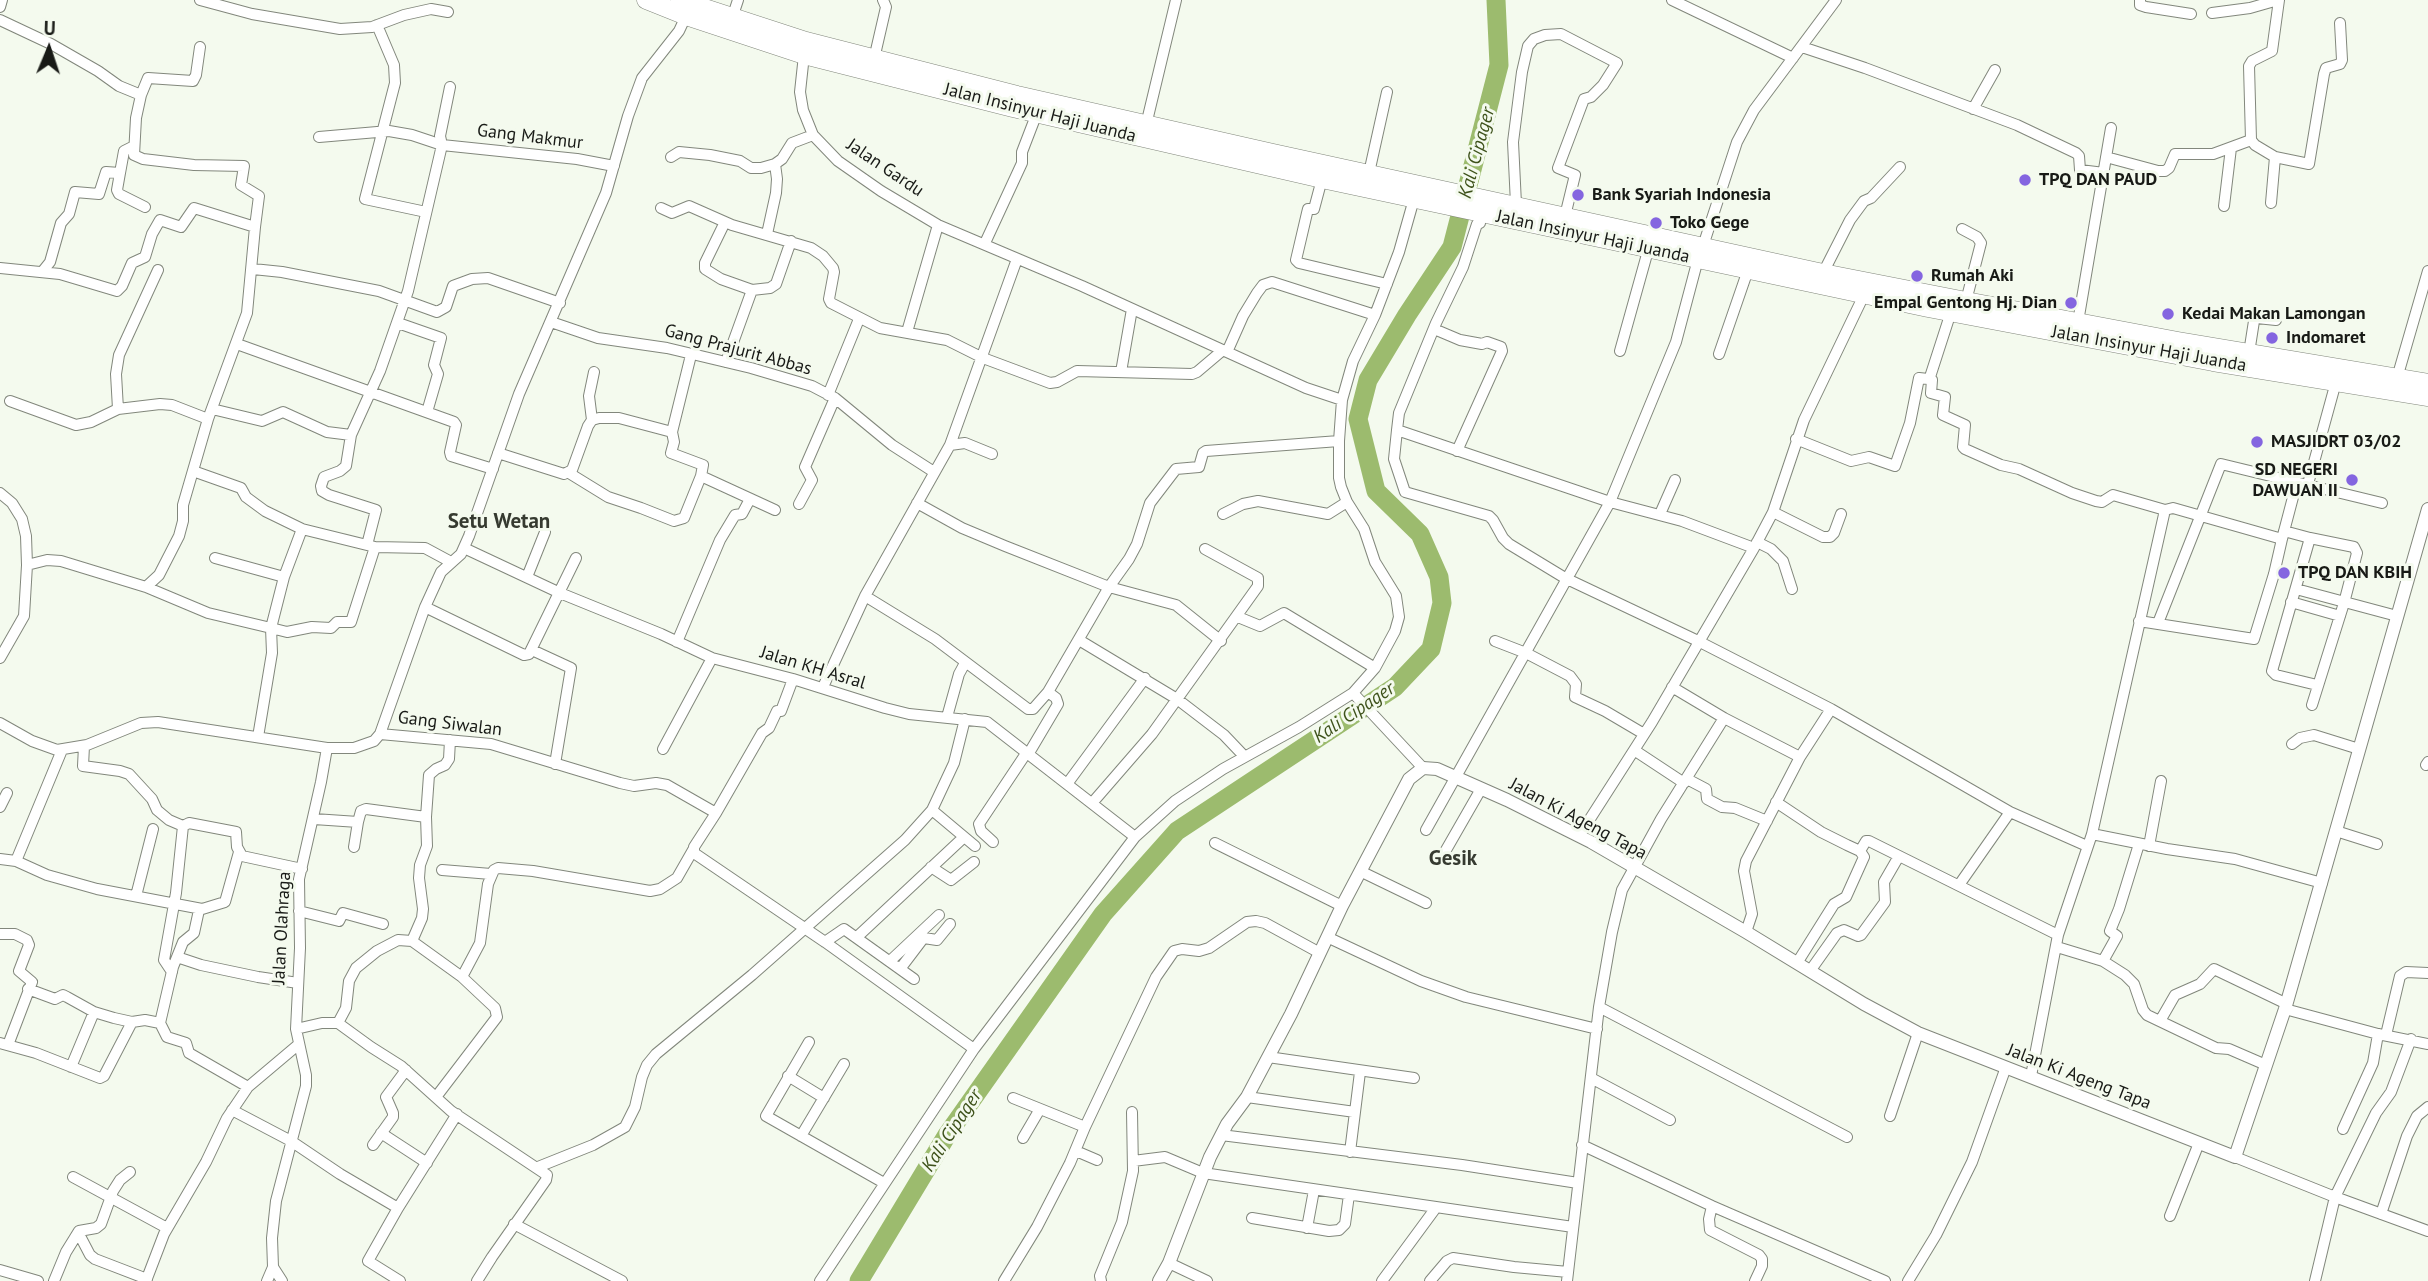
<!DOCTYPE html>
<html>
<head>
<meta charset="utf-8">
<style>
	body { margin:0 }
	#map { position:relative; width:2428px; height:1281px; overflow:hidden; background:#f4faee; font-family:"PT Sans",sans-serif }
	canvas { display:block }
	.north { position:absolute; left:14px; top:14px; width:70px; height:70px; -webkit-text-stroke:5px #f4faee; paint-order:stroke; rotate:2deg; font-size:19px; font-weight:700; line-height:28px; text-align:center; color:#181a16 }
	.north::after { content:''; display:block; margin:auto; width:24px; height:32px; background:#181a16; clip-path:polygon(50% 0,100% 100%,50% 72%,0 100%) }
</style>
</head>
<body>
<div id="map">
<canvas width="2428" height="1281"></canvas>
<div class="north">U</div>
</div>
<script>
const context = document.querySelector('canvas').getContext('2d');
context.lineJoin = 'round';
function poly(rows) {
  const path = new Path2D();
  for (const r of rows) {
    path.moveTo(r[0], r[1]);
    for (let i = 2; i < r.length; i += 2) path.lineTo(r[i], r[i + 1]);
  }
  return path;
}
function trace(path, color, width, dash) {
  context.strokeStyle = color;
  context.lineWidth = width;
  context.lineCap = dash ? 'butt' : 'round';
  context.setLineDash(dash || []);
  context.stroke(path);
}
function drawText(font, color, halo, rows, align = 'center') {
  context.font = font + ' "PT Sans",sans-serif';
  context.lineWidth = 6;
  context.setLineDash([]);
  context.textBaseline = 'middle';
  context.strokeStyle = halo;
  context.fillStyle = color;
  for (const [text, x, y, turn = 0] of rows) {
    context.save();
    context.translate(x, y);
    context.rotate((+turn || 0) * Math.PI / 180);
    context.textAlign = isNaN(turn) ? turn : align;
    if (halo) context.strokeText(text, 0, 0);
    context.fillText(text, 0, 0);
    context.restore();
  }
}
const river = poly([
	[859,1281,947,1135,1103,914,1177,831,1395,687,1431,649,1442,603,1439,577,1420,534,1376,491,1358,419,1368,380,1407,315,1452,247,1499,65,1496,0]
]);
const minor = poly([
	[200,0,252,14,340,29,372,27,404,15,431,9,448,12],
	[1672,0,1793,58],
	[2140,0,2140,5,2146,7,2191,14],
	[2279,0,2272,51,2252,61,2249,66,2251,140,2255,145,2275,157,2309,164,2324,74,2326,68,2340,64,2342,60,2340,23],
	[0,7,2,0],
	[2212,13,2250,8,2278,0],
	[732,18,738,0],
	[0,20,51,44,98,71,119,86,141,95,148,78,193,81,196,75,200,47],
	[377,25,394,65,395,83,365,199,426,212],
	[1802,47,1865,68,2017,125,2076,153,2079,156,2080,170,2104,173],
	[804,55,800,92,803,110,813,135,838,161,881,191,938,225,1082,286,1306,388,1342,400,1339,441,1339,478,1341,487,1347,502,1364,529,1375,562,1396,596,1399,617,1395,631,1375,668,1353,693,1299,727,1223,769,1175,801,1135,837,974,1049,820,1281],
	[874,59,886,7,883,0],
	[141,95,136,118,134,155,143,159,194,165,244,166,241,185,259,196,255,227],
	[1973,109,1995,70],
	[1146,125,1176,0],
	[319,137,389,131,412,135,442,145,577,159,614,166],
	[671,157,679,152,710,155,740,161,751,168,761,168,775,164,782,159,792,143,813,135],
	[2106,157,2158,171,2165,171,2169,168,2175,154,2213,154,2251,140],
	[120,173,124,151,134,146],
	[1369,173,1387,92],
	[1322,179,1314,209,1308,209,1307,213,1296,260,1299,263,1387,284],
	[2271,203,2275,157],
	[1516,204,1513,142,1522,72,1528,46,1534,39,1545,35,1561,34,1617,63,1603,85,1591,97,1584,99,1558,168,1575,175,1565,216],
	[2224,206,2231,148],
	[661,208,672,213,689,206,732,225,811,248,823,256,833,268,834,272,829,299,831,303,880,328,947,340,983,358,1050,383,1057,382,1077,371,1192,374,1197,372,1223,350],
	[725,222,705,263,705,269,721,279,752,290,770,288,776,284,791,241],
	[1480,223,1477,224,1463,267,1436,323,1399,413,1397,430,1610,502,1682,521,1754,548],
	[1962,229,1977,237,1981,243,1966,301],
	[767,234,776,193,777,179,775,164],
	[985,243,1022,163,1022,152,1037,113],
	[1703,246,1737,142,1754,110,1836,0],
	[0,268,60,274,117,291,122,286,132,263,145,257,152,234,160,220,181,227,194,208,255,227,247,313,208,419,183,505,183,521,179,536,159,575,146,587,61,561,47,560,27,565,24,616,0,658],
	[253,269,282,272,379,291,437,312,446,307,453,286,472,279,488,278,560,303],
	[42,272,50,262,61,223,69,214,75,192,99,194,106,172,120,173,117,190,119,194,145,207],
	[1823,273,1850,220,1864,201,1871,198,1900,167],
	[551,322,598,338,667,348,751,368,812,386,835,398,892,445,934,472],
	[2078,322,2111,128],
	[398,323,441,338,434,365,438,374,427,412],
	[1434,329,1460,340,1482,344,1487,342,1501,347,1502,351,1457,451],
	[907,332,938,225],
	[237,344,454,422,456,425,450,452,451,456,493,469],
	[1620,351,1649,247],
	[1227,352,1243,316,1257,293,1263,285,1272,282,1375,315],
	[2249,353,2254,321,2257,318,2276,320],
	[1719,354,1748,270],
	[726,362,752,290],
	[1121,372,1132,309],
	[2397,378,2428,271],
	[1928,379,1932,380,1931,393,1945,397,1943,415,1965,425,1963,447,1965,449,2001,465,2019,469,2072,493,2096,501,2102,502,2113,495,2165,510],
	[828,395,859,319],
	[1342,400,1353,361,1375,315,1399,252,1414,199],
	[10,401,76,425,91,422,118,409,160,404,172,405,208,419],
	[118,409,116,374,119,355,158,270],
	[212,409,262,421,283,412,327,432,351,435,380,371,408,291,442,145,440,136,450,87],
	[592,420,589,396,594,372],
	[1397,430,1394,459,1405,492,1489,516,1493,520,1503,538,1509,544,1565,578,1698,641,1831,709,2010,812,2087,846],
	[672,432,674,442,671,453,703,465,701,476],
	[351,435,346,466,340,471,324,477,321,486,322,491,329,495,376,510,367,545],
	[1796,439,1851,461,1869,457,1895,466,1910,423,1919,378,1928,379,1930,377,1951,312],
	[950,445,965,443,992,454],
	[498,453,564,474,572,470,588,426,592,420,599,418,619,418,672,432,691,355],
	[193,471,241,488,246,497,265,511,302,529,375,547,425,548,451,562],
	[569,473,608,497,641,508,674,521,684,518,701,476,775,510],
	[2308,484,2336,382],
	[0,493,12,503,22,519,26,536,27,565],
	[917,503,962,528,1005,546,1109,587,1176,605,1221,641],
	[799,504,812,480,805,467,835,398],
	[1773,512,1823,537,1830,537,1834,533,1841,514],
	[1223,514,1243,504,1258,501,1328,514,1347,502],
	[1660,514,1675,480],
	[2284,531,2310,538],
	[1757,542,1771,549,1783,561,1792,589],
	[464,548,560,593,661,634,712,658,793,679,885,708,909,714,987,722,1135,837],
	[215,558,284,577,302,529],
	[527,577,545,532],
	[146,587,208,613,271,628,284,577],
	[2296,589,2397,616],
	[865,596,935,639,1028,709,1033,709,1048,692,1109,587,1129,559,1137,544,1150,503,1176,469,1199,467,1203,453,1206,451,1339,441],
	[2291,602,2340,616],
	[425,607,524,655,529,654,576,558],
	[1238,617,1260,626,1284,613,1375,668],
	[2139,621,2254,639,2274,574,2282,539],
	[2158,623,2221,464,2382,503],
	[1079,640,1177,699,1224,735,1244,756],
	[1495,641,1526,653,1570,676,1576,684,1575,697,1605,711,1644,734],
	[677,642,720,540,735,515,742,514,750,499],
	[532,650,571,668,555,764],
	[823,687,865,596,950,445,1017,259],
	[1672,687,1724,718,1800,757],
	[1353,693,1423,768],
	[2312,705,2344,603,2357,553,2354,547,2310,538,2272,671,2276,675,2317,685],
	[947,717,959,674,965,663],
	[0,723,32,741,57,750,87,745,141,723,158,722,327,748,354,748,374,741,380,734,425,607,441,572,461,554,469,536,519,394,606,193,628,116,642,78,679,31,686,16],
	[380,734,491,744,620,783,634,786,656,783,667,785,716,813,694,847,694,853,825,942,974,1049],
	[258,737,272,653,271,628,287,632,312,627,331,628,337,622,351,622,375,547],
	[2292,744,2300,738,2314,735,2359,749],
	[84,746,83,766,120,771,129,774,152,799,157,810,169,820,183,826,189,823,236,832,237,847,242,856,302,869],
	[663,749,712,658],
	[1634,750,1684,783],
	[1029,753,1058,704,1056,698,1048,692],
	[2426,765,2428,762],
	[1687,779,1706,789,1707,799,1722,807,1735,808,1767,821],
	[1067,784,1145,678],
	[1093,802,1152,734,1258,586,1258,578,1205,549],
	[1776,802,1821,832,1847,845,1860,851,1866,841,1869,841,2058,935],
	[0,807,7,793],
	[932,810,975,846],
	[716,813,762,733,769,728,777,711,781,711,793,679],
	[314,819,358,822,361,811,366,809,426,817,429,775,436,769,445,765,449,759,450,740],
	[1426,830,1610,502,1676,342,1698,259],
	[2336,831,2377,844],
	[2092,834,2167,849,2235,859,2322,883],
	[1579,836,1652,722,1754,548,1773,512,1804,420,1864,295],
	[993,842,981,831,979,824,1027,752],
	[1215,843,1342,906],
	[2149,846,2161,781],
	[354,847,358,822],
	[1446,850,1481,789],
	[239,852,225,902,199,910,194,933,183,942,173,967,160,1023,167,1037,186,1043,189,1053,248,1087],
	[0,859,16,861,47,875,97,889,202,909],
	[16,861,62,750],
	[931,867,951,880,974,862],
	[442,870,491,874],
	[1362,872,1426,903],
	[1959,885,2010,812],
	[136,896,153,829],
	[299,911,339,921,343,913,383,924],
	[1746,932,1752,914,1744,871,1746,861,1800,757,1831,709],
	[0,934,15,934,27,940,29,945,19,971,32,982,8,1045],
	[857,937,964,837],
	[1327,937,1421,981,1466,997,1597,1029],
	[412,941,422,918,423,909,419,878,420,865,427,846,426,817],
	[825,942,844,929,914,979],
	[2057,947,2103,961,2125,975,2134,984,2143,1010,2147,1015,2216,1048,2229,1049,2266,1065],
	[177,957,201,965,258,977,298,983],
	[890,961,939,915],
	[2103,961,2117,936,2110,931,2119,909,2139,844],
	[1797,963,1834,904,1846,897,1864,857,1860,851],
	[900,969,922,940,924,938,937,940,950,924],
	[1810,971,1837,933,1844,930,1858,936,1861,935,1885,902,1884,882,1899,856],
	[172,972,164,960,176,893,183,826],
	[28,989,55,999,63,995,67,997,94,1012,114,1018,132,1022,145,1020,160,1023],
	[1599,1007,1847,1137],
	[2285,1009,2378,1034,2428,1044],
	[2160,1021,2175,995,2200,984,2214,969,2287,1004],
	[338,1023,346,1008,349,981,356,968,377,951,398,940,412,941,462,977,480,943,488,884,494,870,498,868,533,871,650,891,660,889,677,878,693,850],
	[296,1029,322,1023,338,1023,371,1047,401,1066,451,1111,547,1175,546,1180,492,1257,477,1281],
	[2386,1035,2400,976,2406,972,2428,973],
	[809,1042,766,1116,884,1183],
	[0,1043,36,1053,100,1078,104,1076,132,1022],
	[1268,1057,1414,1078],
	[71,1067,94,1012],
	[788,1076,824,1098],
	[2031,1076,2058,935,2092,834,2165,510,2173,508,2282,539,2297,482],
	[1591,1078,1670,1120],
	[436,1097,497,1017,495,1008,462,977],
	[1247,1097,1355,1112,1350,1152],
	[1013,1098,1085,1127],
	[232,1110,291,1141,340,1174,398,1208,457,1114],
	[1355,1112,1360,1072],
	[1890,1116,1918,1033],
	[2343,1129,2373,1063,2378,1034],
	[381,1133,427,1163],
	[1221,1135,1462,1165,1578,1183],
	[801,1136,844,1064],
	[1023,1138,1040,1109],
	[373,1145,393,1117,393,1113,386,1097,406,1070],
	[1582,1145,1712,1206,1885,1281],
	[1076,1151,1097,1160],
	[2235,1157,2335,1197,2428,1231],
	[1133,1161,1165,1157,1203,1173,1573,1227],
	[538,1167,593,1145,625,1127,635,1107,642,1077,647,1065,656,1054,752,975,905,840,932,810,954,763,965,719],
	[73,1177,167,1228],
	[1712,1206,1709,1219,1710,1230,1759,1255,1762,1259,1762,1266,1755,1281],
	[398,1208,368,1261,400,1281],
	[2381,1214,2407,1136,2417,1116,2428,1107],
	[2170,1216,2199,1143],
	[1252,1218,1329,1231,1339,1230,1345,1224,1349,1195],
	[514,1224,622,1281],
	[1307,1228,1314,1190],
	[79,1234,90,1255,95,1259,147,1279],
	[1169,1263,1207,1281],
	[0,1270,38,1281],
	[54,1281,66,1252,79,1231,96,1228,101,1224,113,1191,120,1180,130,1172],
	[146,1281,164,1234,206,1162,227,1118,248,1087,299,1044],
	[267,1281,273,1267],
	[282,1281,273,1267,272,1238,276,1201,306,1086,306,1075,296,1029,300,948,299,879,321,782,327,748],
	[1004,1281,1037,1227,1070,1163,1085,1127,1156,977,1174,951,1182,949,1199,951,1209,948,1247,922,1256,921,1265,923,1320,953],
	[1101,1281,1100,1276,1122,1222,1133,1171,1132,1112],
	[1382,1281,1435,1209],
	[1430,1281,1447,1261,1453,1258,1514,1267,1568,1272],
	[1567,1281,1599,1007,1612,932,1622,890,1661,819,1724,718],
	[1908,1281,1936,1235,1972,1162,2006,1067],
	[2315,1281,2335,1197,2376,1113,2391,1092,2411,1039]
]);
const tertiary = poly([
	[1159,1281,1169,1263,1210,1157,1227,1124,1247,1097,1291,1014,1342,906,1409,779,1423,768,1437,769,1507,800,1591,842,1746,932,1864,1004,1918,1033,2235,1157,2285,1009,2428,509]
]);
const trunk = poly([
	[646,0,686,16,804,55,1013,108,1322,179,1928,308,2213,362,2428,397],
	[680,0,806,41,1017,95,1273,153,1823,273,1966,301,2178,341,2428,383]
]);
const markers = [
	[2025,180,7,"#8465e0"],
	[1578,195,7,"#8465e0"],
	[1656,223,7,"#8465e0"],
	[1917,276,7,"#8465e0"],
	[2071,303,7,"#8465e0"],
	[2168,314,7,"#8465e0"],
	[2272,338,7,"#8465e0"],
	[2257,442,7,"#8465e0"],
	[2352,480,7,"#8465e0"],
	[2284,573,7,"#8465e0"]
];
const streetNames = [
	["Jalan Insinyur Haji Juanda",1040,113,14],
	["Gang Makmur",530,137,7],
	["Jalan Gardu",885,168,34],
	["Jalan Insinyur Haji Juanda",1593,237,12],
	["Jalan Insinyur Haji Juanda",2149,349,10],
	["Gang Prajurit Abbas",738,350,15],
	["Jalan KH Asral",813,668,17],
	["Gang Siwalan",450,724,7],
	["Jalan Ki Ageng Tapa",1578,819,28],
	["Jalan Olahraga",282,928,-87],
	["Jalan Ki Ageng Tapa",2079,1077,21]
];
const poiNames = [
	["TPQ DAN PAUD",2039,180],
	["Bank Syariah Indonesia",1592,195],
	["Toko Gege",1670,223],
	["Rumah Aki",1931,276],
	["Empal Gentong Hj. Dian",2057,303,"right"],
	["Kedai Makan Lamongan",2182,314],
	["Indomaret",2286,338],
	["MASJIDRT 03/02",2271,442],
	["SD NEGERI",2338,470,"right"],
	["DAWUAN II",2338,491,"right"],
	["TPQ DAN KBIH",2298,573]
];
const waterNames = [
	["Kali Cipager",1477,153,-75],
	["Kali Cipager",1354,713,-34],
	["Kali Cipager",952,1131,-57]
];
const quarterNames = [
	["Setu Wetan",499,522],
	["Gesik",1453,859]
];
trace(river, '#9cbb6e', 19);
trace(minor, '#82877c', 12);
trace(tertiary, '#82877c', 14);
trace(trunk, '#82877c', 19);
trace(minor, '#fff', 10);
trace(tertiary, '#fff', 12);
trace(trunk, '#fff', 18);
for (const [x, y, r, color] of markers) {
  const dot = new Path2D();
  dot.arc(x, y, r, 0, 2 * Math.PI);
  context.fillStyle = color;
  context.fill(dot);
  trace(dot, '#f4faee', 2.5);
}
drawText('18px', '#181a16', '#f4faee', streetNames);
drawText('bold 18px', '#181a16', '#f4faee', poiNames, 'left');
drawText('italic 19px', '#3e521b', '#f4faee', waterNames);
drawText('bold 21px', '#363a30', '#f4faee', quarterNames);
</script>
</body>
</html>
